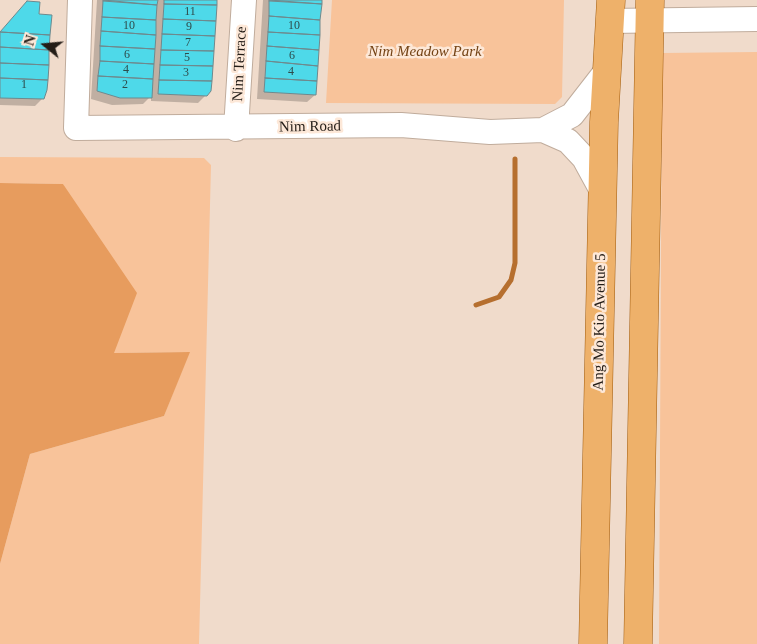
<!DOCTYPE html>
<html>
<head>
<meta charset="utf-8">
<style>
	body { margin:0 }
	#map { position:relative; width:757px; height:644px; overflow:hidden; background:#f0dbcb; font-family:Georgia,serif }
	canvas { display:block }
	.north { position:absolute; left:20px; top:20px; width:50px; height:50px; -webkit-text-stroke:4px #fde8d8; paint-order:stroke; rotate:287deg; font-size:14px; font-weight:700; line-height:20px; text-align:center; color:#241d17 }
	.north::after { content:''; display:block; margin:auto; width:18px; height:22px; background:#241d17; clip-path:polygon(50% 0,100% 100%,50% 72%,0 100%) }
</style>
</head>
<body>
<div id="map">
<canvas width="757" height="644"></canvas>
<div class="north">N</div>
</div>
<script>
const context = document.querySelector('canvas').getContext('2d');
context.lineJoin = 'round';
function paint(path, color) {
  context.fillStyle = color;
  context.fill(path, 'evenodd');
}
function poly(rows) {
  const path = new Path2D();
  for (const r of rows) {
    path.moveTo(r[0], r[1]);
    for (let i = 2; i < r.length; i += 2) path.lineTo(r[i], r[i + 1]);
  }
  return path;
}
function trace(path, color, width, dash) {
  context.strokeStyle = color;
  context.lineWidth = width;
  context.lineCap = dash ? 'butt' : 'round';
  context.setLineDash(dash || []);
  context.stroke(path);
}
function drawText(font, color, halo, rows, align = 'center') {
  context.font = font + ' Georgia,serif';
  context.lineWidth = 5;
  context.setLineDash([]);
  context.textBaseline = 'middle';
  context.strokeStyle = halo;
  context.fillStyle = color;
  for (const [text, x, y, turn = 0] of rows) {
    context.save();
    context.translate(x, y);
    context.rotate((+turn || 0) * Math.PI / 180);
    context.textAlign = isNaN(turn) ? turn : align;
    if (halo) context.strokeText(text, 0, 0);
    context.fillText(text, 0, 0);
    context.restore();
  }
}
const green = poly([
	[332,0,564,0,562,97,555,104,326,103],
	[757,52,757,644,659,644,662,53],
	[0,157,204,158,211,165,199,644,0,644,0,564,30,454,164,416,189,352,114,353,63,184,0,183]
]);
const forest = poly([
	[0,183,63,184,137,293,114,353,190,352,164,416,30,454,0,564]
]);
const shadow = poly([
	[97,0,216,0,206,95,198,103,151,101,151,96,143,104,112,105,91,99],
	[263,0,321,0,315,95,307,102,257,99],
	[37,15,43,98,35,106,0,105,0,33]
]);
const stream = poly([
	[476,305,499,297,511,280,515,263,515,159]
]);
const building = poly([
	[103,0,158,0,157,5,103,0],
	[164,0,217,0,217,5,164,4,164,0],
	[269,0,322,0,322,4,269,0],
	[27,1,40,2,39,14,52,15,50,35,0,32,27,1],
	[103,1,157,5,156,20,102,17,103,1],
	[269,1,322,4,320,20,269,16,269,1],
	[164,4,217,5,216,21,163,19,164,4],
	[269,16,320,20,320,35,268,32,269,16],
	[102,17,156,20,156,35,101,31,102,17],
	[163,19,216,21,215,36,162,34,163,19],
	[101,31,156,35,155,49,100,46,101,31],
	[0,32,50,35,49,50,0,47,0,32],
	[268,32,320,35,319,50,267,46,268,32],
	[162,34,215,36,214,51,161,50,162,34],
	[100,46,155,49,154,64,100,61,100,46],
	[267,46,319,50,318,66,266,61,267,46],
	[0,47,49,50,49,65,0,63,0,47],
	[161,50,214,51,213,66,160,65,161,50],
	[100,61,154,64,153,79,98,76,100,61],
	[266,61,318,66,317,81,265,78,266,61],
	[0,63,49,65,48,80,0,78,0,63],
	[160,65,213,66,212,81,159,80,160,65],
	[98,76,153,79,152,98,120,98,97,91,98,76],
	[0,78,48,80,47,90,44,99,0,98,0,78],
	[265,78,317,81,316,95,264,92,265,78],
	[159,80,212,81,211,91,207,96,158,94,159,80]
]);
const minor = poly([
	[80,0,76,128,401,125,490,132,543,130],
	[609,21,757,19],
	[236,129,244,0],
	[602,191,584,158,568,141,543,130,572,115,607,70]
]);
const major = poly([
	[593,644,604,122,611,0],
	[638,644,650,0]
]);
const numberNames = [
	["11",190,12],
	["10",129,26],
	["10",294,26],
	["9",189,27],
	["7",188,43],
	["6",127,55],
	["6",292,56],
	["5",187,58],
	["4",126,70],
	["4",291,72],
	["3",186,73],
	["1",24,85],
	["2",125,85]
];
const parkNames = [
	["Nim Meadow Park",425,52]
];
const streetNames = [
	["Nim Terrace",240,64,-87],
	["Nim Road",310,127,-1],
	["Ang Mo Kio Avenue 5",600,322,-89]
];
paint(green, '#f8c39a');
paint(forest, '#e79c5e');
paint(shadow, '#0003');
trace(stream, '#b66f2f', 5);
paint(building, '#4ed9e9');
trace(building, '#6e898d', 1);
trace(minor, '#c0ac9c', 26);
trace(major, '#a05b0d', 29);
trace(minor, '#fff', 24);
trace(major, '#eeb16a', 28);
drawText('12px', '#2e4c4c', null, numberNames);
drawText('italic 15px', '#744315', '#fde8d8', parkNames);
drawText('15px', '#241d17', '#fde8d8', streetNames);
</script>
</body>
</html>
